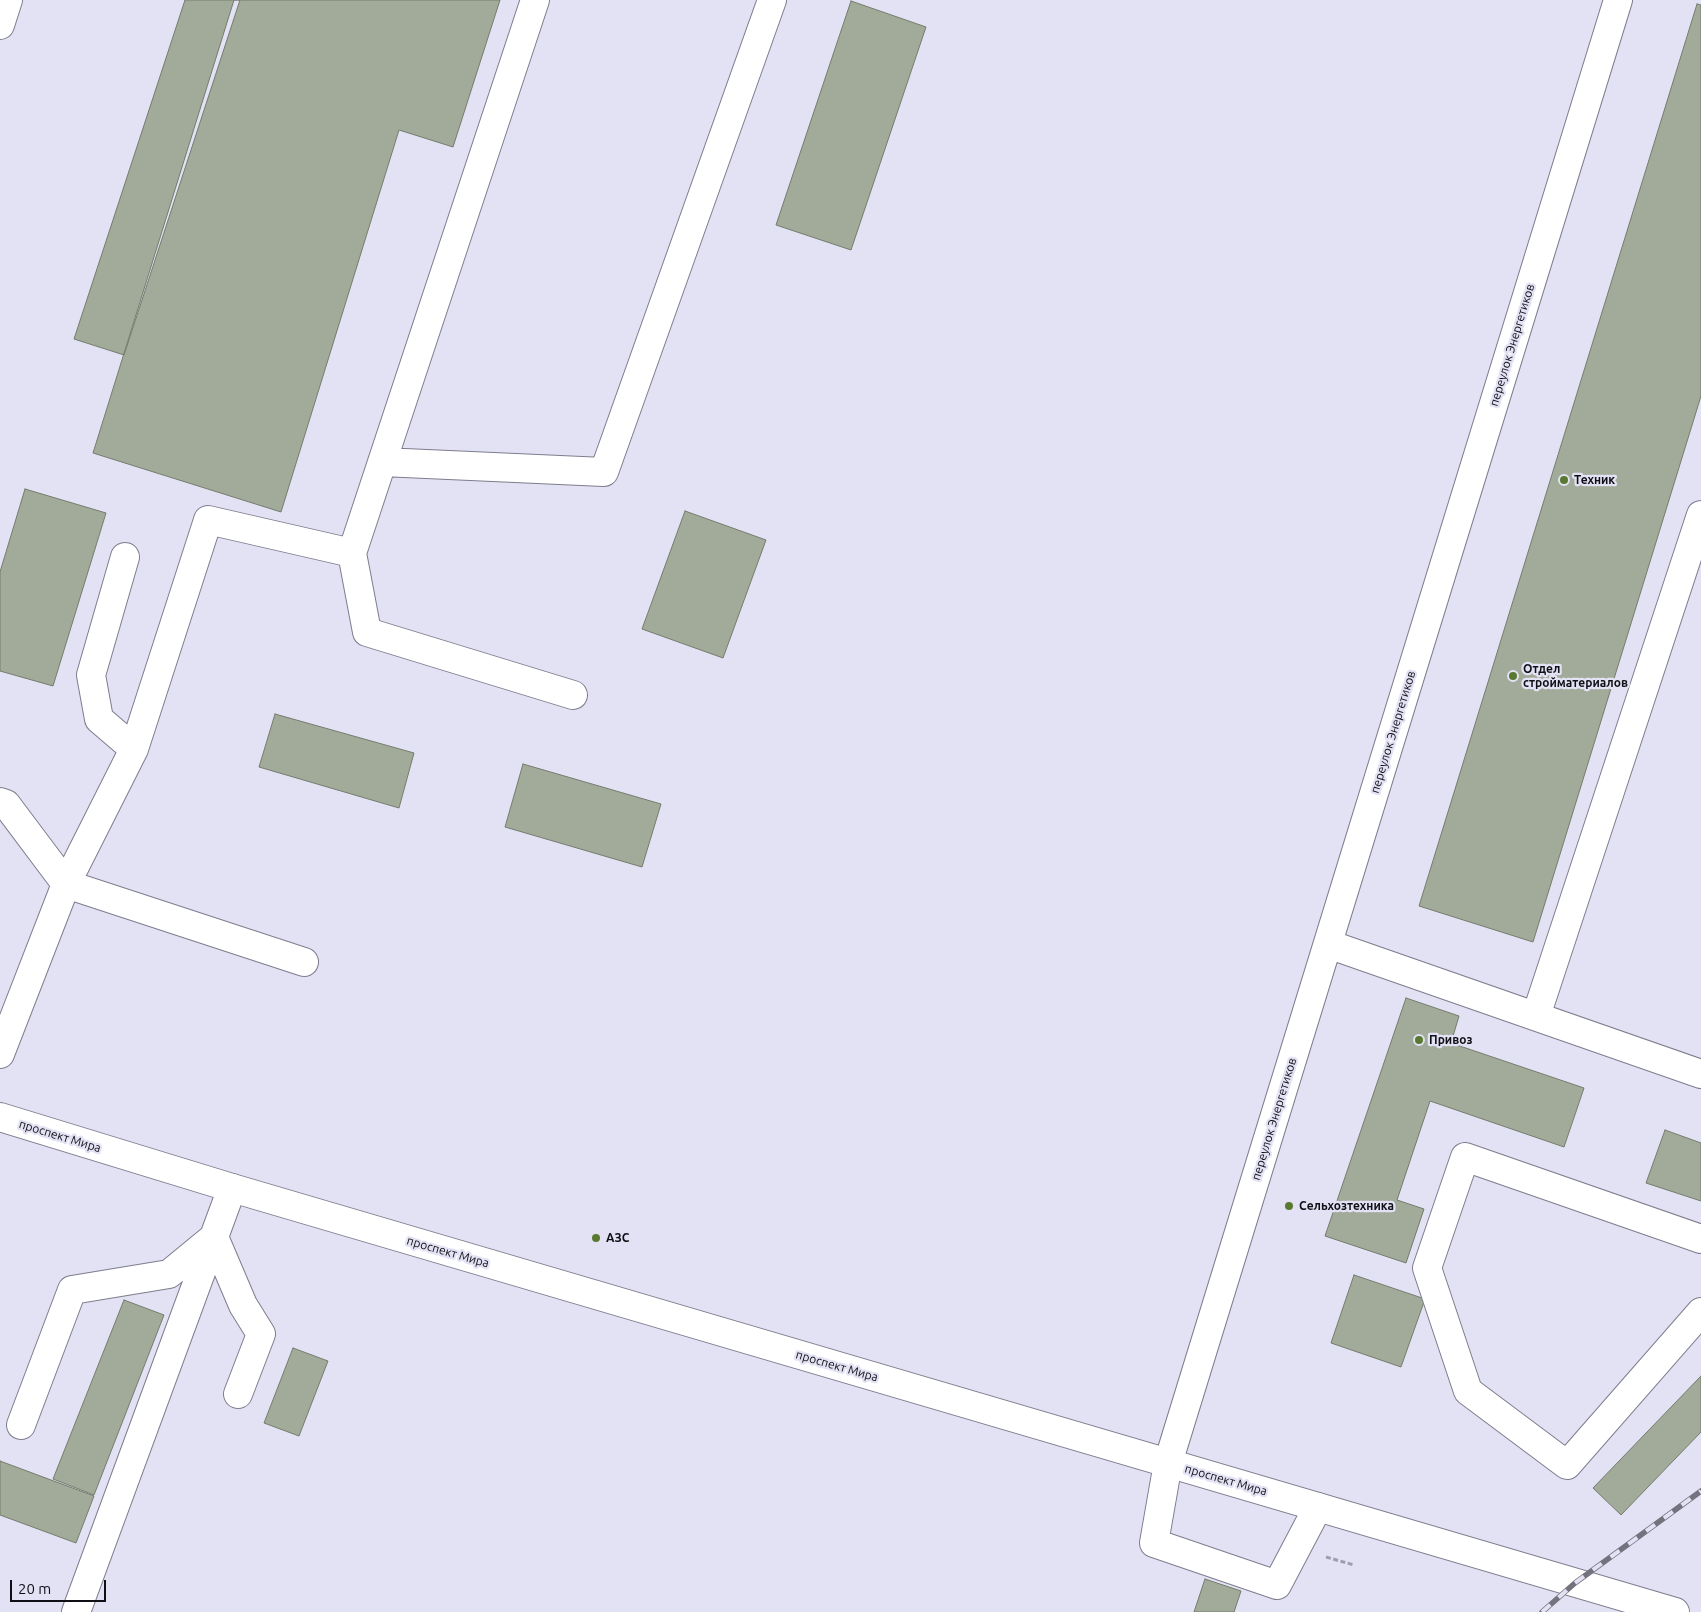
<!DOCTYPE html>
<html>
<head>
<meta charset="utf-8">
<style>
	body { margin:0 }
	#map { position:relative; width:1701px; height:1612px; overflow:hidden; background:#e3e2f4; font-family:Ubuntu,sans-serif }
	canvas { display:block }
	.scale { position:absolute; left:10px; top:1580px; width:96px; height:22px; box-sizing:border-box; border:2px solid #0f0f15; border-top:0; padding-left:6px; font-size:15px; line-height:18px; white-space:nowrap; color:#0f0f15; -webkit-text-stroke:4px #e3e2f4; paint-order:stroke }
</style>
</head>
<body>
<div id="map">
<canvas width="1701" height="1612"></canvas>
<div class="scale">20 m</div>
</div>
<script>
const context = document.querySelector('canvas').getContext('2d');
context.lineJoin = 'round';
function paint(path, color) {
  context.fillStyle = color;
  context.fill(path, 'evenodd');
}
function poly(rows) {
  const path = new Path2D();
  for (const r of rows) {
    path.moveTo(r[0], r[1]);
    for (let i = 2; i < r.length; i += 2) path.lineTo(r[i], r[i + 1]);
  }
  return path;
}
function trace(path, color, width, dash) {
  context.strokeStyle = color;
  context.lineWidth = width;
  context.lineCap = dash ? 'butt' : 'round';
  context.setLineDash(dash || []);
  context.stroke(path);
}
function drawText(font, color, halo, rows, align = 'center') {
  context.font = font + ' Ubuntu,sans-serif';
  context.lineWidth = 4.5;
  context.setLineDash([]);
  context.textBaseline = 'middle';
  context.strokeStyle = halo;
  context.fillStyle = color;
  for (const [text, x, y, turn = 0] of rows) {
    context.save();
    context.translate(x, y);
    context.rotate((+turn || 0) * Math.PI / 180);
    context.textAlign = isNaN(turn) ? turn : align;
    if (halo) context.strokeText(text, 0, 0);
    context.fillText(text, 0, 0);
    context.restore();
  }
}
const building = poly([
	[185,0,240,0,124,355,74,339,185,0],
	[234,0,500,0,453,147,399,130,281,512,93,453,234,0],
	[851,1,926,27,851,250,776,225,851,1],
	[1697,4,1701,5,1701,396,1533,942,1419,906,1697,4],
	[25,489,106,513,53,686,0,671,0,572,25,489],
	[685,511,766,540,723,658,642,629,685,511],
	[275,714,414,753,399,808,259,767,275,714],
	[523,764,661,804,642,867,505,827,523,764],
	[1406,998,1459,1016,1451,1043,1584,1088,1564,1147,1430,1101,1397,1200,1424,1209,1406,1263,1325,1236,1406,998],
	[1665,1130,1701,1143,1701,1201,1646,1183,1665,1130],
	[1354,1275,1425,1299,1401,1367,1331,1343,1354,1275],
	[124,1300,164,1315,94,1495,53,1479,124,1300],
	[293,1348,328,1361,299,1436,264,1423,293,1348],
	[1701,1376,1701,1432,1621,1515,1593,1488,1701,1376],
	[0,1461,94,1496,76,1543,0,1515,0,1461],
	[1205,1579,1241,1591,1234,1612,1194,1612,1205,1579]
]);
const path = poly([
	[1326,1557,1354,1565]
]);
const minor = poly([
	[0,25,8,0],
	[382,462,604,472,772,0],
	[352,553,535,0],
	[125,557,91,675,99,719,134,749],
	[0,802,6,804,66,884,304,962],
	[1328,944,1701,1074],
	[1536,1016,1701,515],
	[0,1054,66,884,134,749,208,520,352,553,367,632,573,695],
	[1701,1239,1465,1157,1427,1268,1468,1391,1567,1465,1701,1312],
	[21,1425,72,1290,169,1274,214,1237,243,1305,261,1334,238,1394],
	[1318,1507,1277,1585,1154,1543,1168,1463,1618,0],
	[76,1612,232,1188]
]);
const major = poly([
	[0,1117,232,1188,1675,1612]
]);
const rail = poly([
	[1542,1612,1575,1583,1701,1491]
]);
const markers = [
	[1564,480,5,"#597930"],
	[1513,676,5,"#597930"],
	[1419,1040,5,"#597930"],
	[1289,1206,5,"#597930"],
	[596,1238,5,"#597930"]
];
const streetNames = [
	["переулок Энергетиков",1512,345,-73],
	["переулок Энергетиков",1393,732,-73],
	["переулок Энергетиков",1274,1119,-73],
	["проспект Мира",60,1136,17],
	["проспект Мира",448,1252,16],
	["проспект Мира",837,1366,16],
	["проспект Мира",1226,1480,16]
];
const poiNames = [
	["Техник",1574,480],
	["Отдел",1523,669],
	["стройматериалов",1523,683],
	["Привоз",1429,1040],
	["Сельхозтехника",1299,1206],
	["АЗС",606,1238]
];
paint(building, '#a2aa9a');
trace(building, '#747c6d', 1);
trace(minor, '#7e7d8e', 30);
trace(major, '#7e7d8e', 30);
trace(path, '#9f9eac', 3, [5, 2.5]);
trace(minor, '#fff', 28);
trace(major, '#fff', 28);
trace(rail, '#73727e', 5.5);
trace(rail, '#e3e2f4', 4, [11]);
for (const [x, y, r, color] of markers) {
  const dot = new Path2D();
  dot.arc(x, y, r, 0, 2 * Math.PI);
  context.fillStyle = color;
  context.fill(dot);
  trace(dot, '#e3e2f4', 2);
}
drawText('12px', '#0f0f15', '#e3e2f4', streetNames);
drawText('bold 12px', '#0f0f15', '#e3e2f4', poiNames, 'left');
</script>
</body>
</html>
